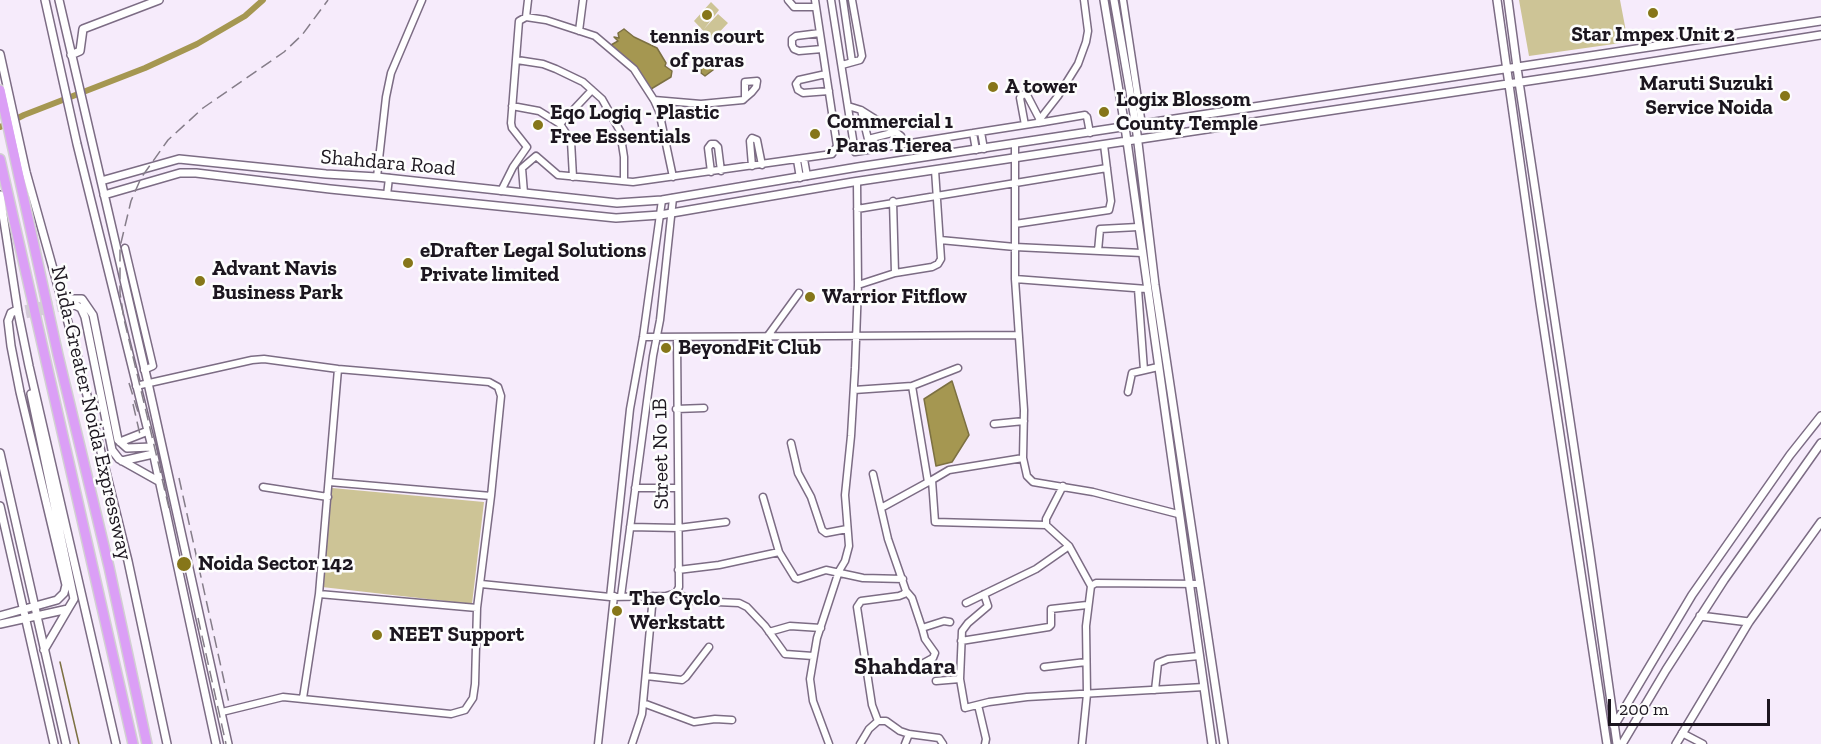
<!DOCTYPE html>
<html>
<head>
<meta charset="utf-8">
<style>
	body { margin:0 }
	#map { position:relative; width:1821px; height:744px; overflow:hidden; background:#f6ebfb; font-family:"Zilla Slab",serif }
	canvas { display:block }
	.scale { position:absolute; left:1608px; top:699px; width:162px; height:27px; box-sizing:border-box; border:3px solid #1c161f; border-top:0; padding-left:8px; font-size:18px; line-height:21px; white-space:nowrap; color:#1c161f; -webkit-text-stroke:4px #fdfdfd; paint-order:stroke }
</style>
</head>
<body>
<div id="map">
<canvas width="1821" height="744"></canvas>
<div class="scale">200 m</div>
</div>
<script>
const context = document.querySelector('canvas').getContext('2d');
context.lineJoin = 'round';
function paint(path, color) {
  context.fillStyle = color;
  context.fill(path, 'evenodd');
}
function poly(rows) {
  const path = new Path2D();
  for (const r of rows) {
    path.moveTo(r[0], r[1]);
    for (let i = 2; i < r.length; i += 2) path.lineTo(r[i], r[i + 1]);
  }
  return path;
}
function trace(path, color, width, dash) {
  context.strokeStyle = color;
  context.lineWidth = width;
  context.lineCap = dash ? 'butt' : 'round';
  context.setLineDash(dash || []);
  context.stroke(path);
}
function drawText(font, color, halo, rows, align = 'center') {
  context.font = font + ' "Zilla Slab",serif';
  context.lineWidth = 5;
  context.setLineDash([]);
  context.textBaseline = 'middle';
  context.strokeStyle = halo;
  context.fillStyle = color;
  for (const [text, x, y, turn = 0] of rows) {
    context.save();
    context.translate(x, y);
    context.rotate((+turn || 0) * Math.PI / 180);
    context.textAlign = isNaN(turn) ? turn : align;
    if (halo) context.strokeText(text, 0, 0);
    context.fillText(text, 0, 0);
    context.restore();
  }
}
const green = poly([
	[1519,0,1620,0,1628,42,1529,56],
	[711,2,719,10,704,29,718,14,728,23,712,40,694,21],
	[332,488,484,502,472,604,322,587]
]);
const water = poly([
	[624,29,634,37,657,48,666,63,665,66,672,71,671,77,651,89,637,70,611,45,618,41,614,37,619,38,618,33,624,29],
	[700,58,707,58,712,62,713,70,705,76,701,73,701,68,698,61,700,58],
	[952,381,969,435,952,462,936,466,924,399,952,381]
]);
const stream = poly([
	[60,662,79,744]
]);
const canal = poly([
	[0,127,24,115,145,68,197,44,245,16,263,0]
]);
const tertiaryTunnel = poly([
	[15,311,65,300],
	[16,317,69,306]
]);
const minor = poly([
	[788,0,794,7,816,7],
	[831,0,855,152,973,133],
	[843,0,852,62],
	[1123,0,1142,125],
	[526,17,528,0],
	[579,31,583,0],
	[820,33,796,36,792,39,792,45,794,49,799,51,822,49],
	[517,60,543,64,556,69,583,82,602,99,620,131,624,157,624,181],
	[842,65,860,60,862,56,852,0],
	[826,74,799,80,796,84,798,90,803,93,829,91],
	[654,100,701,104,743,100,745,98,752,92,756,87,757,81,745,82,745,98],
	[512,106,539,111,560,124,571,141,573,177],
	[848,106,861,110,896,132,901,136,904,144],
	[861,110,868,139,896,132],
	[1087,117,1090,133],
	[1038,123,1085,115],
	[560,124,592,90],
	[1025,125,1020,98,1022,95,1026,94,1028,97,1040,120],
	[981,132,984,149],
	[1015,144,1015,279,1024,410,1023,458,1027,476,1033,482,1093,492,1178,514],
	[976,150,973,133,1037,123,1058,96,1078,64,1086,42,1088,31,1084,0],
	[804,159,807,176],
	[797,160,800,178],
	[752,166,750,141,752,138,757,140,762,165],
	[711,172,708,148,711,144,715,144,718,147,721,171],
	[377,177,386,97,391,73,422,0],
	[501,191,513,167,527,147,512,128,511,123,519,21,526,17,546,20,595,36,634,69,654,100,659,111,673,177],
	[524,193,522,168,536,156,558,175,633,182,832,154,837,146,815,0],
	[387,195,389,178],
	[893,201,895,273],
	[857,209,1107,168],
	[1015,224,1109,210,1111,201,1104,145],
	[940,240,1015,247,1142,253],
	[125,248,153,366,144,370],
	[1098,251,1100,229,1138,227],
	[1015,279,1147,289],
	[858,285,895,273,932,267,938,264,941,259,935,170],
	[1138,289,1144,370],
	[643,337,1018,335],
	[767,337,799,293],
	[136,386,252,360,264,359,338,369,489,382,498,387,501,396,491,496,477,608,475,684,473,698,465,710,451,714,283,697,222,712],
	[854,390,912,386],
	[1128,392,1132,373,1158,367],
	[676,409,704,408],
	[994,424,1024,421],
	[791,443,798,473,811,497,822,530,826,533,847,529],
	[873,474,888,539,906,591,904,594,899,596,861,601,857,607,872,705,878,721],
	[932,480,949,470,1023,458],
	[329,482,491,496],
	[928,482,912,386,958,368],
	[1063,486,1046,519,1046,525,1069,546,1091,586],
	[263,487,328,497],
	[635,488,677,488],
	[763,497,779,552],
	[881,508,932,480,935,522,1046,525],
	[630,527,678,528,726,522],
	[678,570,719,565,779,552,795,578,798,579,826,570,863,578,903,579],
	[481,584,610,597,666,596,676,593],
	[906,591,912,598,922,628],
	[676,593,679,587,677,337],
	[676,593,694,601,739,603,747,607,765,626,785,654,813,656],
	[319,594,477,608],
	[984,594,988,606,968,623,962,631,960,679,965,708,989,702,1027,697,1204,687],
	[621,596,653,356,660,320,673,198],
	[610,597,630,409,643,337,662,200],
	[966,603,1036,569,1069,546],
	[769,632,790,626,821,628],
	[961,641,1049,627,1051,625,1051,609,1087,605],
	[922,664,933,658,935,653,925,639,922,628,944,621,950,622],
	[1044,667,1086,662],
	[646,676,682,680,686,677,709,647],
	[936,681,960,679],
	[1155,690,1158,663,1168,659,1199,656],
	[303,698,319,594,338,369],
	[643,703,694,722,715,719,732,720],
	[978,705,986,739,985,744],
	[1682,733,1703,744],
	[598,744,614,596],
	[632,744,642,714,653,596],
	[829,744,813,701,810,679,817,638,839,571,845,561,849,546,845,495,851,436,855,368,858,285,857,182],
	[860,744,869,729,878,721,886,721,900,731,909,734,939,738,943,744],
	[905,744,909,734],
	[1082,744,1087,694,1086,626,1091,586,1096,583,1200,584]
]);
const tertiary = poly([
	[45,0,77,144,152,447,216,744],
	[59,0,148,383,228,744],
	[1104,0,1125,127,1212,744],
	[1114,0,1136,126,1155,285,1224,744],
	[1497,0,1540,303,1607,744],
	[1508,0,1519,82,1589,547,1617,744],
	[0,54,26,172,76,351,128,561,167,744],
	[71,55,80,51,83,29,159,0],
	[101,181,179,159,326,174,377,177,617,203,662,200,858,167,1821,21],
	[0,195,18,312,29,366,116,744],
	[104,195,180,173,196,173,330,189,616,218,660,215,853,182,1588,72,1821,35],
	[70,299,82,299,93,315,118,440,127,448,152,447],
	[71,306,75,305,81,308,85,317,112,450,119,459,160,482],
	[120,442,148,431],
	[0,453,66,744],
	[122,461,153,454],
	[0,506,54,744],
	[0,616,57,600,64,593,66,585,20,392,11,346,8,321,11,313,15,311],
	[1700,616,1749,622],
	[0,624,68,609,74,599,31,394],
	[44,650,68,609],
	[1614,726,1692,595,1790,455,1821,416],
	[1622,744,1666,670,1724,580,1821,443],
	[1676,744,1749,622,1821,522]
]);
const trunk = poly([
	[0,90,58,355,109,567,147,744],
	[0,159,133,744]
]);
const rail = poly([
	[129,383,138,412],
	[133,404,141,439],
	[179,478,229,703],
	[169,508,124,319,120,293,120,247,131,201,141,178,168,140,203,108,284,52,302,35,328,0],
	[198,618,226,744]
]);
const markers = [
	[1653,13,6,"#867619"],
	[707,15,6,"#867619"],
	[993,87,6,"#867619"],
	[1785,96,6,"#867619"],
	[1104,112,6,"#867619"],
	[538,125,6,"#867619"],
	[815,134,6,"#867619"],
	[408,263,6,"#867619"],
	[200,281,6,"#867619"],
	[810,297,6,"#867619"],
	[666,348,6,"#867619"],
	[184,564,8,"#867619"],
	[617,611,6,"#867619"],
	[377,635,6,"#867619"]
];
const poiNames = [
	["Star Impex Unit 2",1653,35,"center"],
	["tennis court",707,37,"center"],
	["of paras",707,61,"center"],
	["Maruti Suzuki",1773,84,"right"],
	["Service Noida",1773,108,"right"],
	["A tower",1005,87],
	["Logix Blossom",1116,100],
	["County Temple",1116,124],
	["Eqo Logiq - Plastic",550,113],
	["Free Essentials",550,137],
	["Commercial 1",827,122],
	[", Paras Tierea",827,146],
	["eDrafter Legal Solutions",420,251],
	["Private limited",420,275],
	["Advant Navis",212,269],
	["Business Park",212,293],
	["Warrior Fitflow",822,297],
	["BeyondFit Club",678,348],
	["Noida Sector 142",198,564],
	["The Cyclo",629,599],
	["Werkstatt",629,623],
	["NEET Support",389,635]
];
const streetNames = [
	["Shahdara Road",388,163,5],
	["Noida-Greater Noida Expressway",91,413,77],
	["Street No 1B",661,454,-91]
];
const quarterNames = [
	["Shahdara",905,667]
];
paint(green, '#cdc496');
paint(water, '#a59751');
trace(water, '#7c7042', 1.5);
trace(stream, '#7c7042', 1.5);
trace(canal, '#a59751', 6);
trace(tertiaryTunnel, '#d5cbda', 7, [7, 3.5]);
trace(minor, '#7c6c84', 9);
trace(tertiary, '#7c6c84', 10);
trace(trunk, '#d2d0d2', 12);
trace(minor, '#fff', 6);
trace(tertiary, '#fff', 7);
trace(trunk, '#db9ff6', 9);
trace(rail, '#857d89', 1.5, [12, 6]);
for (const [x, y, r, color] of markers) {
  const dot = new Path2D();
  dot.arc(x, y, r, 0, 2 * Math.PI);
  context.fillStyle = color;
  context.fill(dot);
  trace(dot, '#fdfdfd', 2);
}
drawText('bold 21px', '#1c161f', '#fdfdfd', poiNames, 'left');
drawText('21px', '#1c161f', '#fdfdfd', streetNames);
drawText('bold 24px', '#1c161f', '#fdfdfd', quarterNames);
</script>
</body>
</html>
